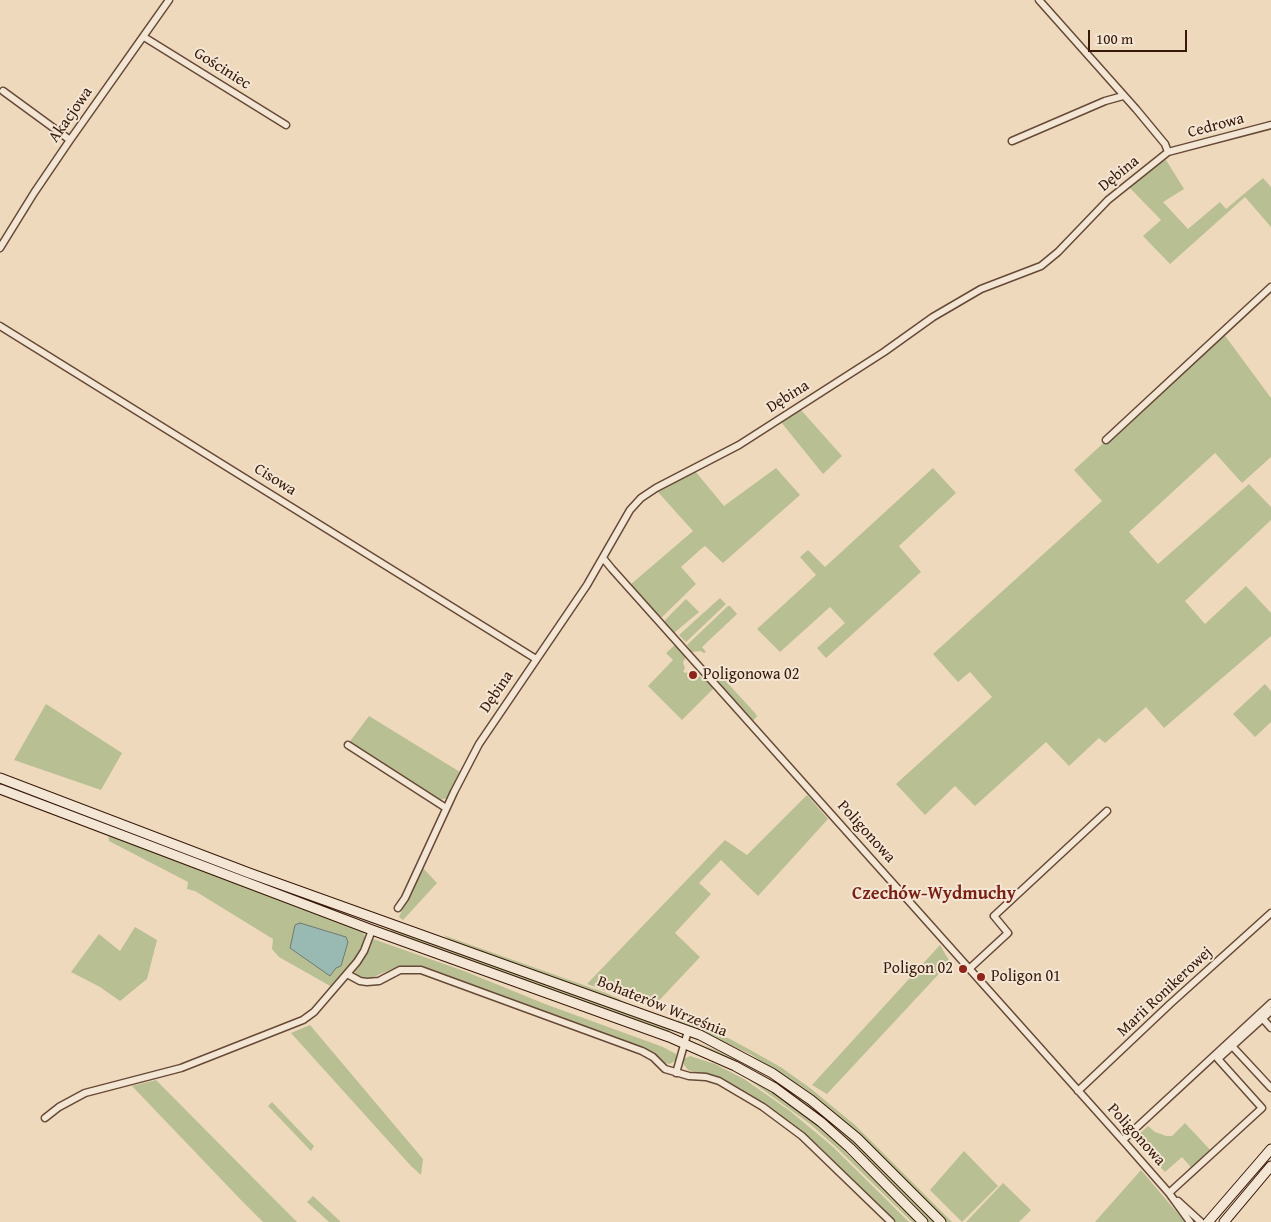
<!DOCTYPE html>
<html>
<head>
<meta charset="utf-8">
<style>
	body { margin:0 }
	#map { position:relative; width:1271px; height:1222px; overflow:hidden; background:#eed9bd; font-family:"Gentium Book Plus",serif }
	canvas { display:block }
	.scale { position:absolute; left:1088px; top:30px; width:99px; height:22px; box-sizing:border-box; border:2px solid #381909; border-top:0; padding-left:6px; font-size:15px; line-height:18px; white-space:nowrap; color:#381909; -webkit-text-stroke:4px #f4e6d4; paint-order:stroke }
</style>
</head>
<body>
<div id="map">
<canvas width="1271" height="1222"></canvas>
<div class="scale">100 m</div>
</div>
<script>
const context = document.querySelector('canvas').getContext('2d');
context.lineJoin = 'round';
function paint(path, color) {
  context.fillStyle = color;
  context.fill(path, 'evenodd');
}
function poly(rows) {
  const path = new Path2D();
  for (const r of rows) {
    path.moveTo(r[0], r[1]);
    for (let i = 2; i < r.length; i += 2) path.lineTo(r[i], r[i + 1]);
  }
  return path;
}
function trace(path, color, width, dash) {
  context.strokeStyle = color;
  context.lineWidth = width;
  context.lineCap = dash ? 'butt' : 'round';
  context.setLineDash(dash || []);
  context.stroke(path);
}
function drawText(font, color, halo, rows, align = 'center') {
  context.font = font + ' "Gentium Book Plus",serif';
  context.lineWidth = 4;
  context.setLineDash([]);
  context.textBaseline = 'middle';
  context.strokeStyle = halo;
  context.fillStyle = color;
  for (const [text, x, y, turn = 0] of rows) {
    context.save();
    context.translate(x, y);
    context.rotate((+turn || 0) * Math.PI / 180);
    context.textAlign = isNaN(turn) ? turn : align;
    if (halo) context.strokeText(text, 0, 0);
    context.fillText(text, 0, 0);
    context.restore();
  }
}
const green = poly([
	[1166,160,1184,189,1163,202,1188,229,1220,202,1226,209,1263,178,1271,187,1271,227,1245,197,1170,264,1143,236,1161,220,1128,186,1157,164],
	[1223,333,1271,398,1271,457,1242,483,1215,453,1129,532,1158,564,1249,484,1271,507,1271,520,1185,601,1205,624,1246,586,1271,613,1271,636,1164,728,1146,707,1105,743,1099,738,1069,766,1046,742,975,806,955,786,925,815,896,784,992,697,970,672,958,682,933,654,1102,501,1074,470],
	[801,410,842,456,823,474,781,422],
	[776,468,800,495,723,563,705,546,701,549,681,567,696,584,661,618,630,585,693,531,657,491,695,471,724,506],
	[933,468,956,493,899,546,921,572,826,658,817,648,845,623,830,607,780,652,757,629,816,575,800,557,808,550,825,567],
	[720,598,726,604,686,642,679,635],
	[686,599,699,612,674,633,665,622,665,620],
	[728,606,730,606,737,614,702,647,706,652,704,653,700,651,692,652,687,645],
	[676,644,686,657,683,662,685,669,683,671,685,673,689,672,689,675,694,677,695,675,703,678,714,688,682,720,648,686,673,660,666,653],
	[721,676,755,713,757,716,754,720,752,720,719,682,719,678],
	[1265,684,1271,691,1271,722,1255,737,1233,714],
	[46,704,122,753,101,790,14,760],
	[369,716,460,772,447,798,440,800,418,788,348,744],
	[807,795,828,819,758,896,721,860,699,883,711,894,675,933,700,957,653,1007,587,984,725,840,747,855],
	[108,835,364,932,365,940,352,964,332,987,279,957,272,949,273,939,195,891,187,889,188,882,109,841],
	[422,867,437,883,403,920,399,917],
	[135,927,157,940,147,979,120,1001,100,987,71,972,99,934,120,951],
	[392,928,671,1028,669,1033,472,962,390,932],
	[443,935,606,993,623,1001,615,1000,456,943],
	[373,939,464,971,545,1004,663,1047,676,1054,676,1060,670,1064,665,1063,656,1055,645,1049,426,968,406,966,392,969,371,978,358,976,355,973,354,968],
	[940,945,950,962,827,1094,812,1085],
	[679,1019,730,1039,754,1052,782,1068,810,1088,855,1125,952,1222,946,1222,857,1134,805,1089,750,1054,721,1041,677,1023],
	[310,1025,423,1159,421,1175,411,1166,291,1033],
	[697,1042,720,1052,762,1074,787,1089,839,1127,935,1222,929,1222,844,1138,812,1109,761,1075],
	[690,1056,715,1064,744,1079,790,1111,832,1146,909,1222,895,1222,821,1148,794,1125,764,1104,717,1077,688,1070,684,1065,683,1060,683,1057,686,1058],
	[744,1076,773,1091,817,1124,918,1222,912,1222,837,1148,810,1124],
	[156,1080,268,1193,297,1222,263,1222,241,1200,132,1086],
	[272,1102,314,1146,311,1151,268,1106],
	[1185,1123,1214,1154,1195,1172,1182,1157,1165,1172,1134,1139,1148,1126,1155,1132,1166,1136,1172,1136],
	[964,1151,998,1186,962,1222,930,1190],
	[1141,1170,1185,1222,1095,1222,1102,1214],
	[1003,1183,1031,1210,1019,1222,966,1222],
	[313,1196,340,1221,340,1222,329,1222,307,1202]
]);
const water = poly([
	[300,923,346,937,348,942,341,966,336,968,330,976,290,948,295,925,300,923]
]);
const street = poly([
	[1039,0,1136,109,1165,144,1168,152],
	[144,37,286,125],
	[3,91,70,140],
	[1012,141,1105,101,1123,96],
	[0,248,34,193,70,140,169,0],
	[0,326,536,659],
	[1106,440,1271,287],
	[603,558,612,569,1126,1144,1169,1193,1190,1222],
	[348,745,446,808],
	[398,908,405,898,454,792,479,744,587,585,630,510,641,498,656,488,739,445,884,352,933,317,981,289,1041,266,1058,252,1108,200,1168,152,1271,125],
	[969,969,1008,933,994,916,1107,811],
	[347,974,360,981,367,982,379,981,400,970,421,970,642,1051,653,1057,665,1069,689,1076,706,1077,719,1081,763,1107,802,1136,891,1222],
	[1263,1019,1271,1028],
	[1232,1046,1271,1088],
	[676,1073,688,1031],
	[1078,1091,1170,1004,1271,913],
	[45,1118,59,1107,85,1093,181,1068,303,1020,314,1012,357,962,364,951,372,930],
	[1123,1140,1271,1003],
	[1169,1193,1262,1108,1218,1059,1271,1011],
	[1178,1201,1201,1222]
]);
const secondary = poly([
	[0,778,249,873,700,1035,772,1073,811,1100,857,1138,941,1222],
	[0,789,372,930,669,1037,735,1066,775,1088,821,1122,850,1148,923,1222],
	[1208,1222,1271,1149],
	[1224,1222,1271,1166]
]);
const markers = [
	[693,675,5,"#8f2418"],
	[963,969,5,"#8f2418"],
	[981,977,5,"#8f2418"]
];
const streetNames = [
	["Gościniec",222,69,32],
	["Akacjowa",71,115,-55],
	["Cedrowa",1216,126,-15],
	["Dębina",1119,174,-39],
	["Dębina",788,397,-32],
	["Cisowa",275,480,32],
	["Dębina",497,692,-56],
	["Poligonowa",866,832,48],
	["Marii Ronikerowej",1165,992,-43],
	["Bohaterów Września",662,1007,22],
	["Poligonowa",1136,1135,48]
];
const poiNames = [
	["Poligonowa 02",703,675],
	["Poligon 02",953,969,"right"],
	["Poligon 01",991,977]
];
const neighbourhoodNames = [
	["Czechów-Wydmuchy",934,894]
];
paint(green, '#b8bf92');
paint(water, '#99bab3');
trace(water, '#727a6f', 1);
trace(street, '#664936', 9);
trace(secondary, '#381909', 11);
trace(street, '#f4e6d4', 6);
trace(secondary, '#f4e6d4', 9);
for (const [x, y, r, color] of markers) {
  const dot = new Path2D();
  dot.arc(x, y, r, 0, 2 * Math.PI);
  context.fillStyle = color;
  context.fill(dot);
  trace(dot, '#f4e6d4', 2);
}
drawText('16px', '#381909', '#f4e6d4', streetNames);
drawText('16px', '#381909', '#f4e6d4', poiNames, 'left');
drawText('bold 18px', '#7a1f14', '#f4e6d4', neighbourhoodNames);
</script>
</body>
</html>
